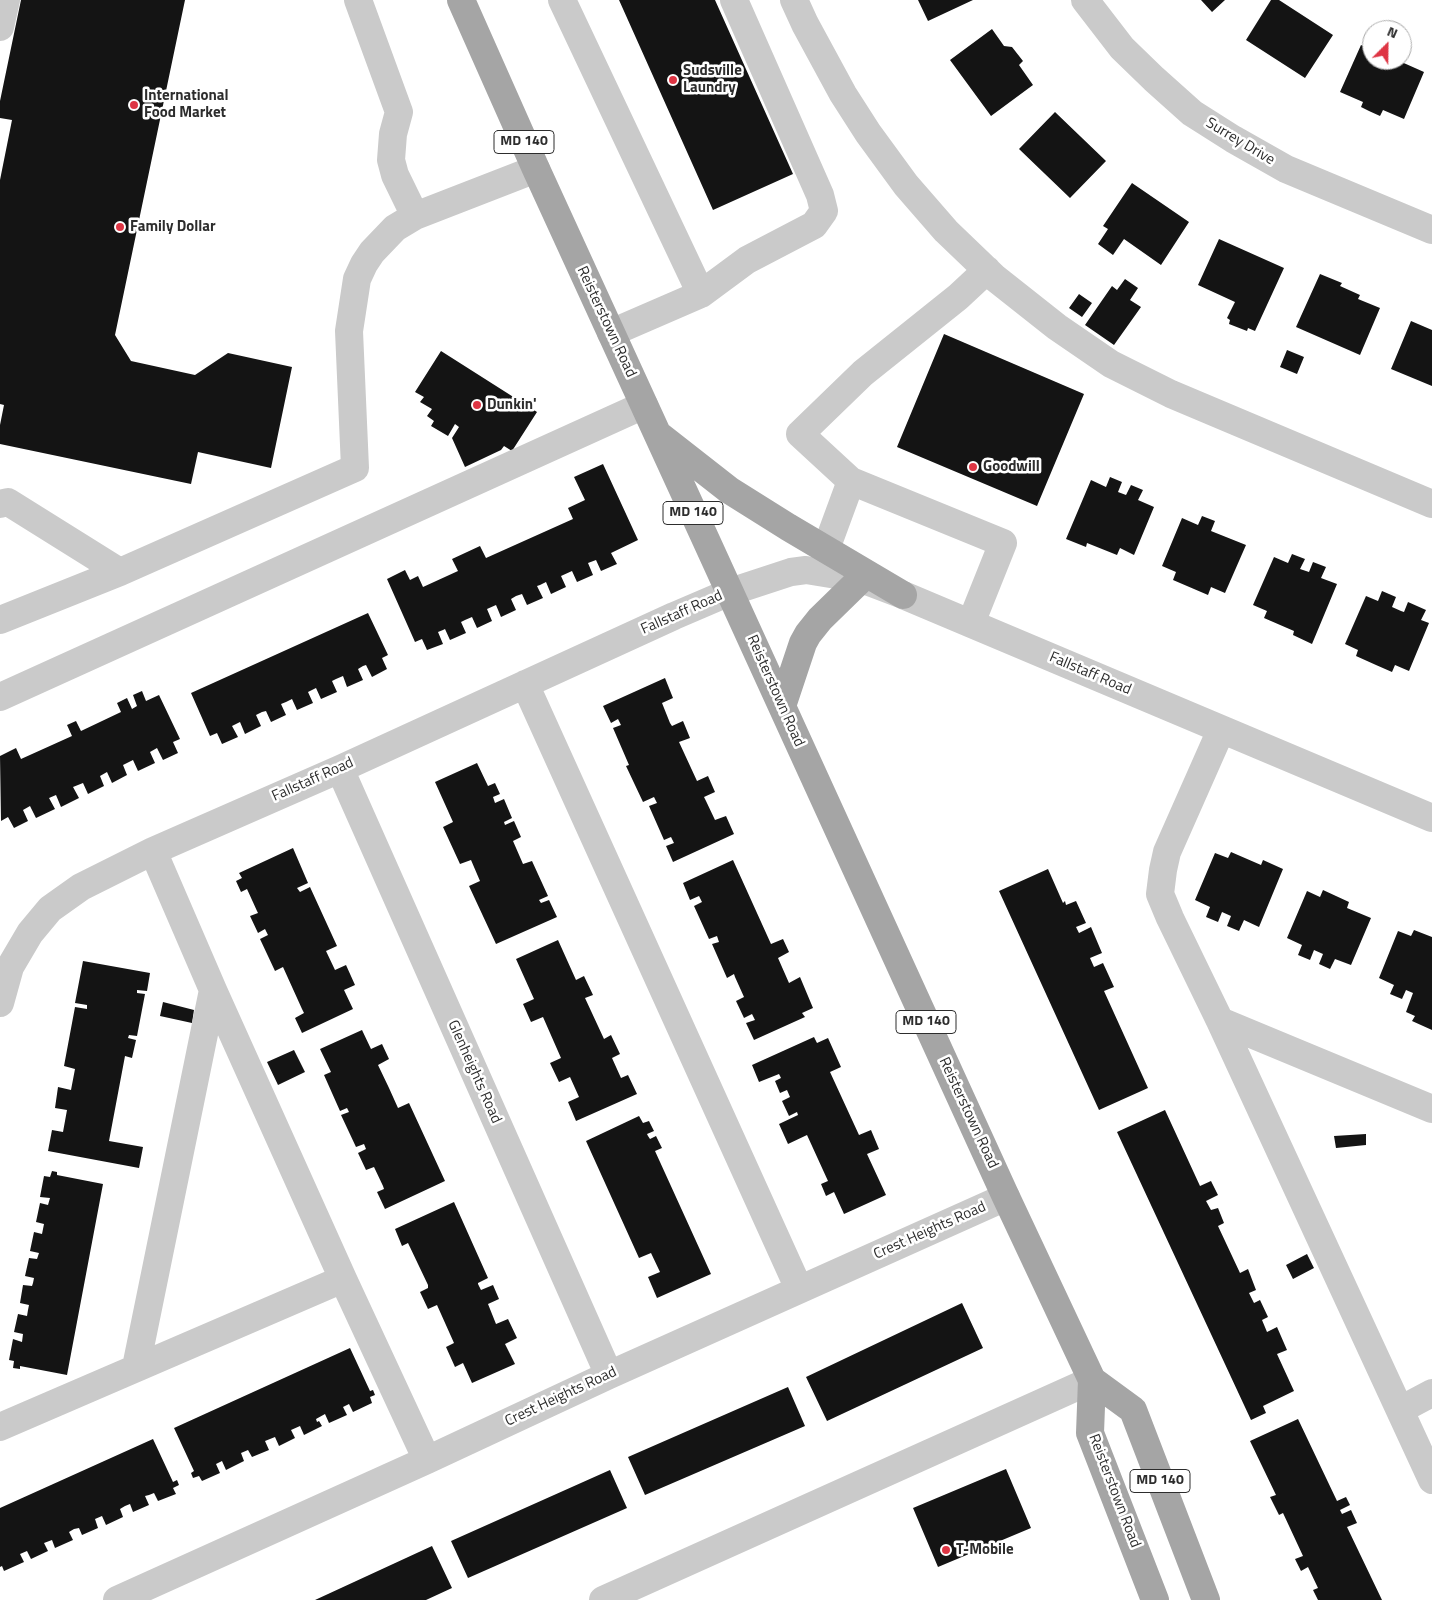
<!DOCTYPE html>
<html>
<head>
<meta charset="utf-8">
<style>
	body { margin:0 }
	#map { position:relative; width:1432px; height:1600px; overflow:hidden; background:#fff; font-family:"Titillium Web",sans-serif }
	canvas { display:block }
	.north { position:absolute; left:1362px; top:20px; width:50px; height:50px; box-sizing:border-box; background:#fff; border:1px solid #ababab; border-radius:50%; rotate:23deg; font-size:14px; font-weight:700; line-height:20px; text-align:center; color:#2d2d2d }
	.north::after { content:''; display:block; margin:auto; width:18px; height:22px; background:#de3544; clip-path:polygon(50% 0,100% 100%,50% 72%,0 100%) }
</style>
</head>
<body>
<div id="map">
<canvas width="1432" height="1600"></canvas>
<div class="north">N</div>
</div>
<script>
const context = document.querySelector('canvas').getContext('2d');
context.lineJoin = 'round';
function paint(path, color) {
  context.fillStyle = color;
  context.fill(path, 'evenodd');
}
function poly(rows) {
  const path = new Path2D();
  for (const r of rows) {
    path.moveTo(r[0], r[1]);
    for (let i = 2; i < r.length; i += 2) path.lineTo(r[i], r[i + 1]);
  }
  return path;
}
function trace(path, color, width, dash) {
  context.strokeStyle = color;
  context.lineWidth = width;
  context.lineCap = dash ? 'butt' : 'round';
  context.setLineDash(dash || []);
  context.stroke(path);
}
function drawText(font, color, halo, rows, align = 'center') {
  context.font = font + ' "Titillium Web",sans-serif';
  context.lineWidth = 5;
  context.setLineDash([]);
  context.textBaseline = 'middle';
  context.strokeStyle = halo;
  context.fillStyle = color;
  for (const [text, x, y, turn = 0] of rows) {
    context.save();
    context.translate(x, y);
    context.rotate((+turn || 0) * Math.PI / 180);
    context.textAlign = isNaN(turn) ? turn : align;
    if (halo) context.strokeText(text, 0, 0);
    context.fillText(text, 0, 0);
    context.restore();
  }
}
const building = poly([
	[21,0,185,0,115,335,131,361,195,375,228,353,292,367,271,468,198,452,191,484,0,444,0,425,4,405,0,404,0,180,12,120,0,118,0,101],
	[619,0,715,0,793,174,713,210],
	[918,0,973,0,928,21],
	[1201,0,1225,0,1212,12],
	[1271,0,1279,0,1333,35,1305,78,1246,40],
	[992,29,1004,46,1012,47,1023,61,1019,65,1033,85,991,116,950,60],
	[1372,33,1372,60,1397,60,1424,72,1404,119,1383,110,1380,116,1369,111,1361,107,1363,102,1340,92,1361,45,1366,47],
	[1055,112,1106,161,1070,198,1019,149],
	[1132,183,1189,222,1161,265,1124,239,1113,255,1098,244,1108,229,1103,226],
	[1219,239,1284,268,1255,331,1248,328,1247,331,1229,324,1230,320,1227,318,1235,302,1198,285],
	[1320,274,1342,283,1340,286,1360,295,1358,299,1380,308,1360,355,1296,327],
	[1125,279,1138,288,1130,300,1141,307,1114,345,1085,325,1112,286,1117,290],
	[1079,294,1092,303,1082,317,1069,308],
	[1411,321,1432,330,1432,386,1391,369],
	[944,334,1084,394,1037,506,897,447],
	[1287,350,1304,357,1297,374,1280,367],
	[441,351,537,412,512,451,504,446,501,450,465,467,452,438,459,427,455,424,448,436,431,426,434,421,427,416,432,409,420,402,424,397,415,392],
	[603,464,638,540,611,553,617,564,601,571,596,560,588,563,593,575,577,582,572,571,561,576,566,587,551,594,546,582,540,585,537,586,543,598,527,605,522,594,516,596,511,599,516,610,501,617,496,605,487,609,492,621,477,628,472,617,465,620,461,622,466,633,450,640,445,629,443,630,438,632,443,644,427,650,422,639,415,642,387,579,405,570,410,580,418,576,423,587,458,571,452,559,480,546,486,558,573,519,568,508,585,500,574,477],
	[1110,477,1122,482,1118,492,1126,495,1131,485,1143,490,1138,500,1154,507,1134,555,1120,548,1117,555,1087,543,1086,547,1066,539,1091,480,1106,487],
	[1202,516,1215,521,1211,531,1246,545,1225,593,1211,587,1208,595,1173,580,1176,572,1162,566,1182,518,1198,525],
	[1292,554,1305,559,1300,569,1309,572,1313,562,1326,567,1321,578,1337,584,1312,644,1293,635,1294,631,1264,618,1267,611,1253,605,1274,557,1288,563],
	[1382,591,1396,597,1392,607,1401,611,1404,612,1408,602,1426,610,1421,620,1429,623,1409,671,1395,665,1392,672,1376,665,1356,656,1358,650,1345,644,1366,596,1378,601],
	[368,613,388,655,382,658,387,669,372,677,366,665,363,666,358,669,363,680,347,687,343,676,336,679,332,681,337,692,321,699,316,688,308,692,313,703,297,710,292,699,286,702,281,704,286,715,271,722,266,711,262,712,256,715,261,726,245,734,240,722,232,726,238,737,222,744,217,733,210,736,191,693],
	[665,678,673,698,662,703,670,723,672,726,683,721,690,738,679,742,697,781,708,776,715,792,704,797,706,801,715,820,726,816,734,834,673,862,666,846,674,843,671,837,664,840,649,806,657,803,654,797,643,802,626,766,629,765,613,728,621,725,618,719,611,723,603,706],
	[142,691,146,701,159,695,180,739,173,742,178,753,163,760,157,748,150,752,155,763,138,771,133,760,123,765,127,775,112,783,107,772,100,776,104,786,88,794,83,783,73,787,79,798,61,807,56,795,49,798,55,809,36,818,30,806,23,810,28,821,14,828,8,817,1,821,0,756,16,748,21,759,72,736,67,725,76,721,81,731,121,712,117,703,127,698,132,709,137,706,133,695],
	[477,763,488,786,495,783,500,794,493,797,495,803,504,799,512,818,504,822,505,825,514,821,521,837,513,841,523,864,532,861,548,896,539,900,541,903,549,900,557,917,496,944,469,886,480,881,471,860,460,864,443,827,453,822,435,782],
	[293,848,308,883,297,888,300,892,310,887,337,946,326,951,335,970,346,965,355,985,344,990,353,1009,302,1033,295,1018,304,1013,302,1009,283,967,275,971,260,939,268,935,265,929,258,933,250,916,258,913,257,911,247,889,241,892,236,881,242,878,239,873],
	[1231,852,1261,865,1263,860,1283,869,1259,927,1244,920,1239,931,1227,926,1231,916,1222,912,1218,922,1206,917,1210,907,1195,900,1215,853,1228,858],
	[733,860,771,944,783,939,789,952,778,958,789,983,800,977,813,1008,802,1013,805,1017,754,1040,746,1023,755,1020,752,1014,744,1018,736,1001,744,997,735,977,734,974,727,978,712,944,719,942,717,936,709,939,694,906,702,902,699,896,690,900,683,883],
	[1048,869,1063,903,1065,901,1066,905,1076,901,1086,923,1076,927,1079,933,1091,927,1102,953,1090,958,1094,967,1103,963,1114,987,1104,991,1148,1088,1099,1110,999,891],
	[1323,890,1349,902,1347,908,1371,918,1351,965,1335,959,1330,969,1319,964,1323,954,1314,950,1310,960,1298,955,1302,945,1287,938,1307,891,1320,897],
	[1414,930,1432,937,1432,1030,1412,1021,1415,1016,1406,1012,1413,993,1406,990,1402,999,1390,994,1394,985,1379,978,1398,931,1411,936],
	[558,940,576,980,584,976,593,995,585,998,604,1039,611,1035,620,1054,612,1058,621,1078,628,1075,637,1094,576,1121,568,1102,579,1097,570,1077,559,1082,550,1063,561,1058,543,1017,531,1022,523,1004,534,999,516,959],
	[83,961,150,973,147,991,137,990,137,993,145,994,137,1036,129,1035,128,1038,136,1040,132,1058,125,1056,109,1141,143,1147,139,1168,48,1151,52,1130,63,1132,67,1110,55,1108,58,1087,71,1090,75,1069,64,1066,75,1007,87,1009,87,1005,75,1003],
	[163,1002,194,1010,192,1023,160,1016],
	[362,1030,371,1049,382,1044,389,1059,378,1065,389,1088,398,1108,409,1103,445,1181,385,1209,377,1192,384,1189,383,1186,374,1167,366,1170,358,1153,366,1149,364,1144,356,1147,341,1115,349,1112,347,1108,340,1111,324,1075,331,1072,320,1049],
	[814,1037,817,1043,828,1038,841,1067,830,1072,859,1135,871,1130,879,1149,867,1154,886,1195,844,1214,834,1192,826,1196,821,1184,828,1181,807,1135,788,1144,779,1124,798,1115,797,1112,789,1116,782,1101,790,1097,787,1090,780,1093,775,1081,781,1078,779,1074,759,1082,752,1065],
	[294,1050,305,1072,278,1085,267,1062],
	[1165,1110,1200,1186,1211,1181,1218,1195,1206,1201,1211,1210,1218,1208,1224,1223,1218,1226,1240,1273,1248,1269,1256,1290,1249,1293,1254,1303,1260,1300,1268,1317,1262,1320,1267,1332,1277,1327,1287,1350,1277,1354,1294,1391,1263,1406,1266,1413,1251,1420,1117,1132],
	[639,1116,643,1123,649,1121,654,1131,647,1134,648,1136,650,1139,656,1136,662,1148,655,1151,711,1274,657,1298,648,1277,660,1272,651,1253,639,1258,586,1141],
	[1366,1134,1366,1145,1336,1148,1334,1136],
	[52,1171,57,1172,57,1175,103,1184,67,1375,20,1366,20,1369,13,1368,14,1361,9,1360,13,1339,22,1342,23,1334,14,1332,18,1314,27,1316,28,1310,29,1305,20,1303,23,1285,32,1286,33,1283,34,1278,25,1276,29,1258,37,1259,39,1253,30,1251,34,1232,42,1234,44,1224,36,1222,40,1203,48,1205,50,1198,40,1197,44,1176,50,1177],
	[454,1202,488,1278,478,1283,478,1284,481,1290,493,1285,499,1299,488,1304,496,1324,508,1319,517,1338,505,1344,515,1364,472,1383,463,1363,455,1367,446,1347,454,1343,437,1305,428,1309,420,1292,428,1288,428,1285,408,1243,402,1246,395,1229],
	[1307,1254,1314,1268,1293,1279,1286,1265],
	[962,1303,983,1348,827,1421,806,1377],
	[350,1348,370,1391,373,1390,375,1395,370,1397,372,1403,353,1412,349,1404,343,1407,347,1415,329,1423,325,1414,316,1419,317,1422,319,1421,322,1426,304,1435,300,1426,291,1430,295,1438,279,1446,275,1437,265,1441,269,1450,252,1457,248,1450,241,1453,244,1461,226,1470,222,1461,216,1464,220,1473,202,1481,199,1476,193,1478,191,1473,194,1471,174,1428],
	[788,1387,805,1426,645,1495,628,1457],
	[1298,1419,1337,1501,1346,1497,1350,1505,1340,1510,1342,1514,1351,1510,1357,1523,1347,1527,1382,1600,1318,1600,1313,1590,1318,1588,1308,1567,1301,1571,1295,1559,1303,1556,1283,1513,1279,1515,1270,1497,1276,1495,1250,1441],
	[153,1439,173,1482,177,1480,179,1485,173,1488,176,1494,158,1501,154,1493,149,1495,145,1496,149,1505,133,1512,130,1504,125,1506,120,1509,123,1517,106,1525,102,1516,95,1519,98,1528,82,1535,79,1528,74,1529,69,1532,73,1540,55,1548,52,1540,44,1543,48,1551,31,1559,27,1551,20,1554,24,1562,4,1571,2,1566,0,1567,0,1508],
	[1006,1469,1031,1528,938,1567,913,1508],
	[610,1470,627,1508,468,1578,451,1541],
	[432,1546,452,1588,426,1600,315,1600]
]);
const minor = poly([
	[358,0,399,112,393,134,391,160,395,175,415,216],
	[562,0,701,294,611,333],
	[794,0,805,24,843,94,868,133,906,185,946,231,995,278,1057,327,1111,364,1171,394,1432,504],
	[1085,0,1122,48,1154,79,1192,113,1233,139,1286,169,1432,230],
	[0,27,6,0],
	[701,294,747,260,814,225,824,211,820,195,734,0],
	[0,504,8,502,120,572],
	[826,549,851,481],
	[0,620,120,572,355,468,349,331,357,279,364,264,372,252,395,228,415,216,536,169],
	[971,623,1003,543,851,481,800,434,863,373,958,297,987,270],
	[525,684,799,1289],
	[0,697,644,405],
	[1221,730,1167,852,1163,870,1160,894,1170,918,1220,1021,1432,1109],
	[340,769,609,1375],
	[153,851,213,990,343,1279,427,1460],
	[0,1003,10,967,30,933,50,909,81,887,153,851,340,769,674,616,730,592,791,572,806,570,861,579,903,595,1432,818],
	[1220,1021,1432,1480],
	[136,1367,213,990],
	[1400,1410,1432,1393],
	[0,1427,343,1279],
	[117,1600,427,1460,609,1375,1006,1197],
	[603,1600,1092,1380]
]);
const major = poly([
	[461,0,536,169,706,540,1006,1197,1092,1380,1090,1433,1155,1600],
	[660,436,729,490,788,527,903,595],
	[782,706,803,643,808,634,820,619,861,579],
	[1092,1380,1133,1410,1206,1600]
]);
const markers = [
	[673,80,5,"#de3544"],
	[134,105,5,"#de3544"],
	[120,227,5,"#de3544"],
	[477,405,5,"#de3544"],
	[973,467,5,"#de3544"],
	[946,1550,5,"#de3544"]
];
const shields = [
	[524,142,60],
	[693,513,60],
	[926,1022,60],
	[1160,1481,60]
];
const shieldNames = [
	["MD 140",524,142],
	["MD 140",693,513],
	["MD 140",926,1022],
	["MD 140",1160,1481]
];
const poiNames = [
	["Sudsville",683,71],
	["Laundry",683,88],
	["International",144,96],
	["Food Market",144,113],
	["Family Dollar",130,227],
	["Dunkin'",487,405],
	["Goodwill",983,467],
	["T-Mobile",956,1550]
];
const streetNames = [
	["Surrey Drive",1240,142,31],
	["Reisterstown Road",606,322,65],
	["Fallstaff Road",682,613,-24],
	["Fallstaff Road",1090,674,23],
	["Reisterstown Road",775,691,66],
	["Fallstaff Road",313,780,-24],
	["Glenheights Road",474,1072,66],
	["Reisterstown Road",968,1113,65],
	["Crest Heights Road",930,1231,-24],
	["Crest Heights Road",561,1397,-25],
	["Reisterstown Road",1114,1491,69]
];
paint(building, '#141414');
trace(minor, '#cacaca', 28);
trace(major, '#a5a5a5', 28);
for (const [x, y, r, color] of markers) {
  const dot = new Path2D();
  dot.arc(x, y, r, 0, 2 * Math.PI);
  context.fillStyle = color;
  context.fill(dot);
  trace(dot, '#fff', 2);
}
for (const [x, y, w] of shields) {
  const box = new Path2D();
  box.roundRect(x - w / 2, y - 11.5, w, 23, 4);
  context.fillStyle = '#fff';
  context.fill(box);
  trace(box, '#2d2d2d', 1);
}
drawText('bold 14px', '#2d2d2d', null, shieldNames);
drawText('bold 15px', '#2d2d2d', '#fff', poiNames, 'left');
drawText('15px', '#2d2d2d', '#fff', streetNames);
</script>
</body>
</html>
